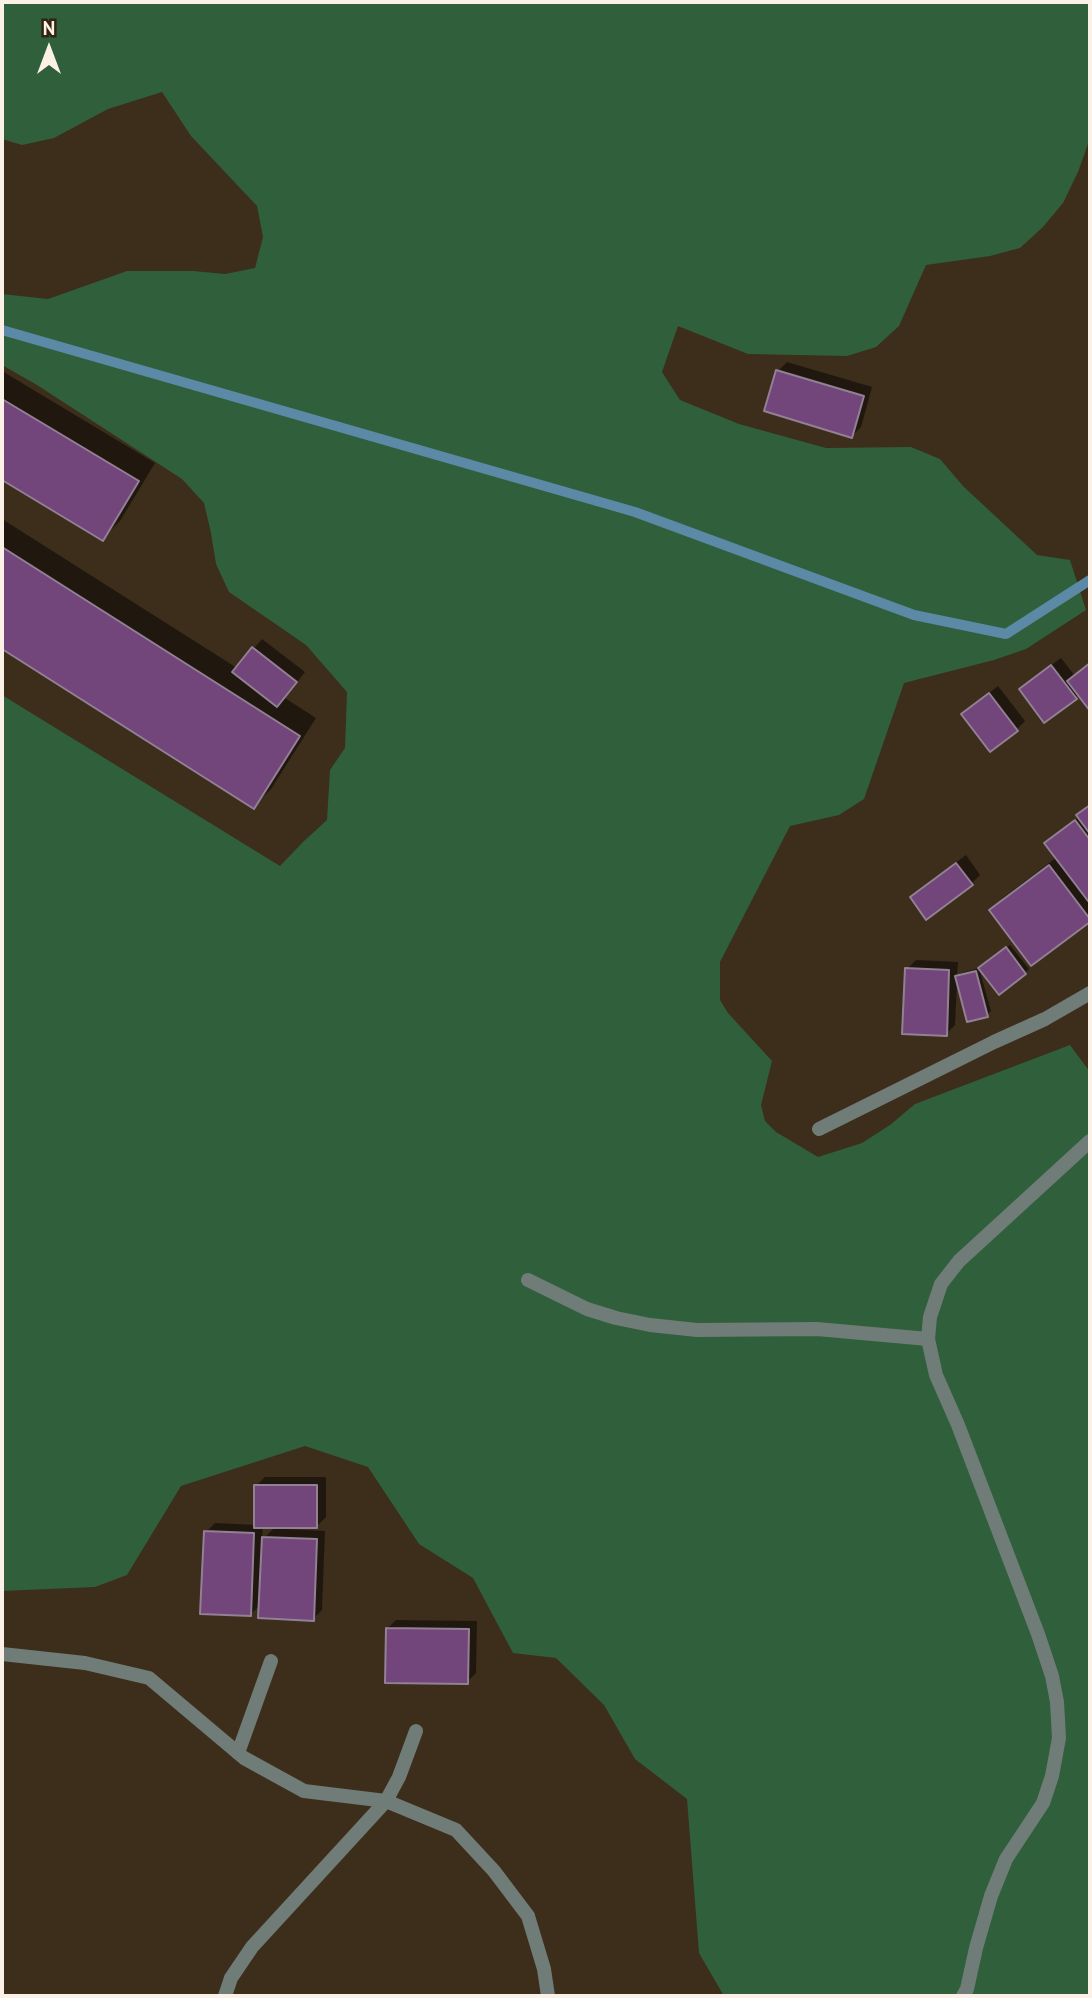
<!DOCTYPE html>
<html>
<head>
<meta charset="utf-8">
<style>
	body { margin:0 }
	#map { position:relative; width:1092px; height:1998px; overflow:hidden; background:#3d2d1b; font-family:"PT Sans",sans-serif }
	canvas { display:block }
	.frame { position:absolute; inset:0; border:4px solid #fcf1e6; pointer-events:none }
	.north { position:absolute; left:14px; top:14px; width:70px; height:70px; -webkit-text-stroke:5px #322311; paint-order:stroke; rotate:0deg; font-size:19px; font-weight:700; line-height:28px; text-align:center; color:#fcf1e6 }
	.north::after { content:''; display:block; margin:auto; width:24px; height:32px; background:#fcf1e6; clip-path:polygon(50% 0,100% 100%,50% 72%,0 100%) }
</style>
</head>
<body>
<div id="map">
<canvas width="1092" height="1998"></canvas>
<div class="frame"></div>
<div class="north">N</div>
</div>
<script>
const context = document.querySelector('canvas').getContext('2d');
context.lineJoin = 'round';
function paint(path, color) {
  context.fillStyle = color;
  context.fill(path, 'evenodd');
}
function poly(rows) {
  const path = new Path2D();
  for (const r of rows) {
    path.moveTo(r[0], r[1]);
    for (let i = 2; i < r.length; i += 2) path.lineTo(r[i], r[i + 1]);
  }
  return path;
}
function trace(path, color, width, dash) {
  context.strokeStyle = color;
  context.lineWidth = width;
  context.lineCap = dash ? 'butt' : 'round';
  context.setLineDash(dash || []);
  context.stroke(path);
}
const green = poly([
	[2,2,1090,2,1090,138,1078,172,1063,203,1043,227,1020,248,990,256,926,265,899,326,876,347,847,356,748,354,678,326,662,372,680,400,739,424,826,448,911,447,940,459,963,486,1037,555,1070,560,1086,610,1026,649,994,660,904,683,864,799,839,815,790,826,720,962,720,1000,728,1013,772,1061,761,1105,765,1121,776,1132,818,1157,862,1143,890,1125,915,1104,1070,1045,1090,1072,1090,1996,724,1996,699,1953,687,1799,635,1759,604,1705,556,1658,513,1653,473,1578,419,1544,368,1467,305,1446,181,1486,127,1575,95,1587,2,1591,2,695,280,866,303,842,327,820,330,770,345,748,347,692,306,645,229,592,216,564,211,533,204,503,182,479,37,385,2,365,2,294,48,299,127,271,193,271,225,274,255,268,263,237,257,206,191,136,162,92,108,109,54,138,22,145,2,139]
]);
const shadow = poly([
	[787,362,872,387,861,427,852,436,778,371],
	[2,371,155,463,120,521,103,538,2,478],
	[2,519,237,668,262,639,305,672,285,698,316,718,271,789,254,806,2,647],
	[1061,658,1075,676,1090,663,1090,708,1079,694,1076,697,1031,680],
	[998,686,1025,721,1016,730,963,714],
	[1090,805,1090,919,1032,964,991,910,1004,897,1057,857,1056,835,1079,817],
	[966,855,980,875,972,883,912,898,921,889],
	[1010,945,1029,969,1025,973,985,964],
	[916,960,958,962,957,976,961,973,979,968,991,1011,987,1015,957,981,955,1025,946,1034,907,969],
	[265,1477,326,1477,326,1517,317,1526,286,1526,286,1529,325,1531,322,1610,313,1619,261,1604,250,1615,206,1532,215,1523,256,1525,256,1486],
	[263,1526,276,1526,262,1540],
	[396,1620,477,1621,476,1673,467,1682,387,1629]
]);
const stream = poly([
	[2,330,635,512,914,615,1006,634,1090,580]
]);
const building = poly([
	[776,370,864,396,852,438,764,411,776,370],
	[2,399,139,481,103,541,2,480,2,399],
	[2,547,300,736,254,809,2,649,2,547],
	[252,647,297,682,277,707,232,672,252,647],
	[1090,663,1090,711,1067,681,1090,663],
	[1051,665,1077,699,1044,723,1019,689,1051,665],
	[989,693,1018,731,990,752,961,714,989,693],
	[1090,805,1090,834,1076,815,1090,805],
	[1075,820,1090,840,1090,899,1088,901,1044,843,1075,820],
	[956,863,973,885,926,920,910,897,956,863],
	[1049,865,1090,919,1090,922,1031,966,989,910,1049,865],
	[1006,947,1026,974,999,995,978,968,1006,947],
	[905,968,949,970,947,1036,902,1034,905,968],
	[976,971,988,1017,967,1022,955,976,976,971],
	[254,1485,317,1485,317,1528,254,1528,254,1485],
	[204,1531,254,1533,251,1616,200,1614,204,1531],
	[262,1537,317,1539,314,1621,258,1618,262,1537],
	[386,1628,469,1629,468,1684,385,1683,386,1628]
]);
const lane = poly([
	[528,1280,587,1309,616,1318,650,1325,697,1330,817,1329,928,1339],
	[238,1753,271,1661]
]);
const street = poly([
	[819,1129,994,1042,1045,1019,1090,993],
	[2,1654,85,1663,149,1678,244,1758,304,1791,386,1801,456,1830,494,1871,528,1916,544,1969,548,1996],
	[225,1996,231,1978,252,1947,386,1801,399,1777,416,1731],
	[963,1996,967,1989,976,1948,991,1896,1006,1859,1043,1803,1052,1776,1059,1738,1057,1702,1052,1676,1038,1634,958,1425,936,1375,928,1339,930,1317,941,1284,959,1261,1090,1141]
]);
paint(green, '#305f3c');
paint(shadow, '#0007');
trace(stream, '#5c89a6', 10);
paint(building, '#72457b');
trace(building, '#928095', 2);
trace(lane, '#6f7c77', 14);
trace(street, '#6f7c77', 14);
</script>
</body>
</html>
